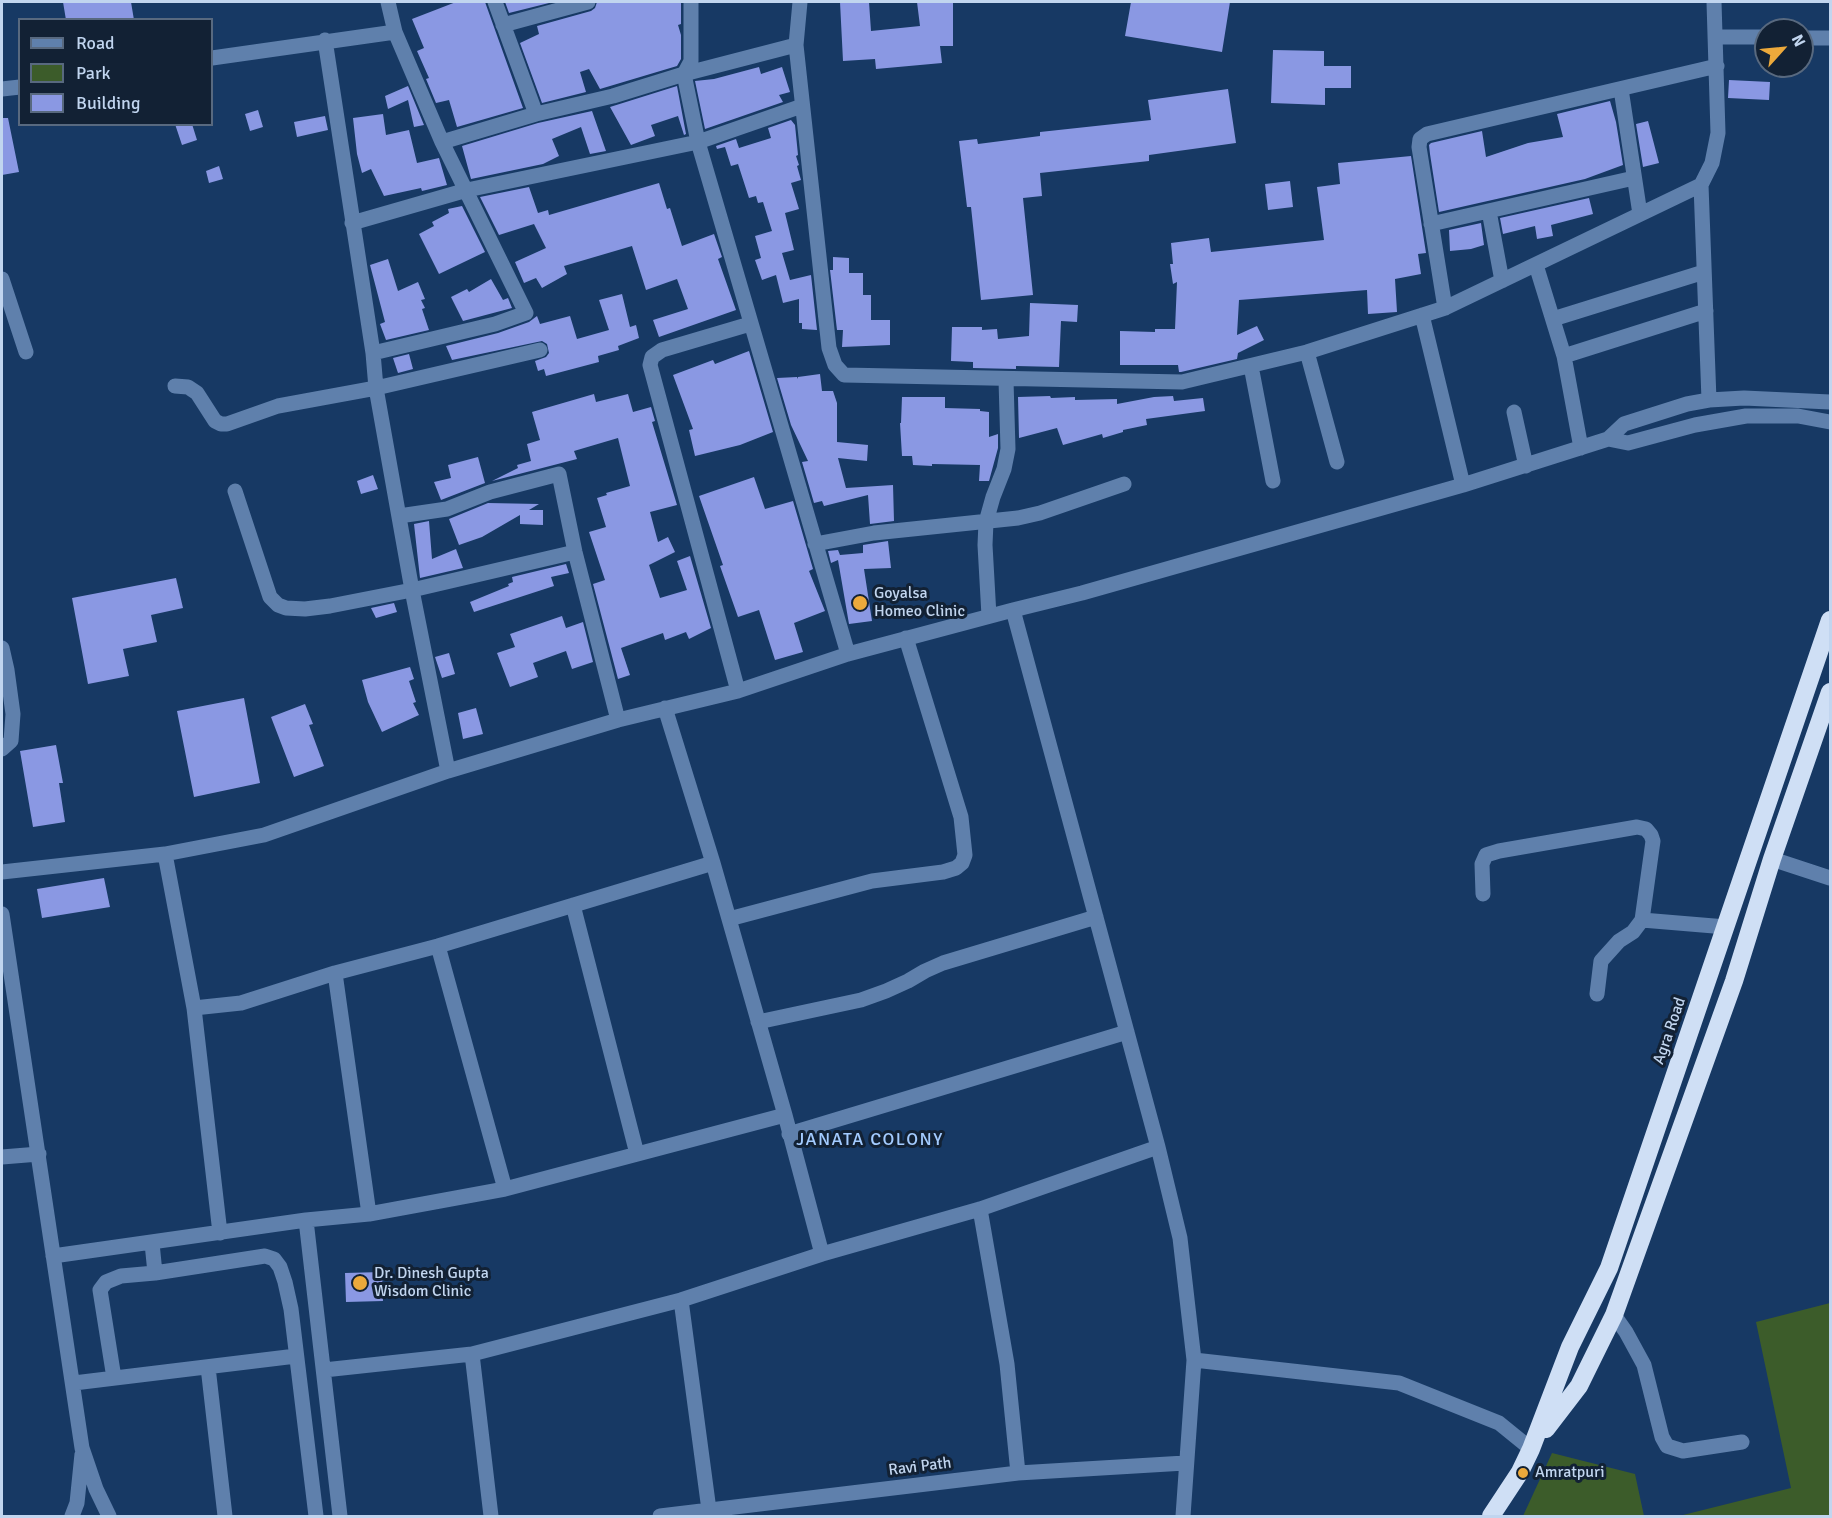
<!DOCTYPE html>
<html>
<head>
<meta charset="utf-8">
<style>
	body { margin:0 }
	#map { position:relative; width:1832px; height:1518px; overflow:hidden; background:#173964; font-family:Signika,sans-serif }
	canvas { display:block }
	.frame { position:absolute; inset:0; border:3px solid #c1d5ef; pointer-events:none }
	.legend { position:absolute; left:18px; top:18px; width:195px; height:108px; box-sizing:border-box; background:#122134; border:2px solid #58697f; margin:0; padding:8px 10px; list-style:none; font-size:18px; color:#c1d5ef }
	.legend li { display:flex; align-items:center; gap:12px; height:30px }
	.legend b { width:30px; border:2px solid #58697f }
	.north { position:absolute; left:1754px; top:18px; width:60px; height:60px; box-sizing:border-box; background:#122134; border:2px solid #58697f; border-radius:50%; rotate:63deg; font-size:16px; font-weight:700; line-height:24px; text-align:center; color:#c1d5ef }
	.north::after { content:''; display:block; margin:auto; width:21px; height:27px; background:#eca93b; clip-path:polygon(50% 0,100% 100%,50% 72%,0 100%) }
</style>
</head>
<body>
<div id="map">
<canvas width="1832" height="1518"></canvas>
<div class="frame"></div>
<ul class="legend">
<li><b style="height:8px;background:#5f80ac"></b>Road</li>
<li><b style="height:16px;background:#3c5c2a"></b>Park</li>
<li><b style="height:16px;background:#8a98e3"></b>Building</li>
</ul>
<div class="north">N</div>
</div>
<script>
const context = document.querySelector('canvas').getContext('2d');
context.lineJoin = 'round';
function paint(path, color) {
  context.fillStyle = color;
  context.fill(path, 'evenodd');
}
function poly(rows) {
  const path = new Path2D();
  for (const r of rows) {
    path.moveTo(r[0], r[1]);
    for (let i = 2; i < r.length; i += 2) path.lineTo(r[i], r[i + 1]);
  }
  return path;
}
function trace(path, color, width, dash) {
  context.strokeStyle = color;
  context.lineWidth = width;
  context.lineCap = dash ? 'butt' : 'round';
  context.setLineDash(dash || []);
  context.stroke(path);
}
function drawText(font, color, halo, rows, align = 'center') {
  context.font = font + ' Signika,sans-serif';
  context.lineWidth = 6;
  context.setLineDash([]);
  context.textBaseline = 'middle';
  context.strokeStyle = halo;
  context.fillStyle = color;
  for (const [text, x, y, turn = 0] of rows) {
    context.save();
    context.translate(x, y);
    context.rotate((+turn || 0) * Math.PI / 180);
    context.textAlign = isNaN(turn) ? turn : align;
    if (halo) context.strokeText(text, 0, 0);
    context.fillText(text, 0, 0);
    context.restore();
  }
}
const green = poly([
	[1830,1303,1830,1516,1679,1516,1791,1488,1756,1322],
	[1552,1453,1635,1474,1644,1516,1523,1516]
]);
const building = poly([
	[63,2,131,2,134,20,66,20],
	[456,2,485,2,523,108,457,127,449,100,436,103,426,79,429,78,417,51,424,48,412,19],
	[505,2,553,2,509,13],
	[597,2,681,2,681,24,678,25,681,35,681,59,677,66,600,89,589,69,580,72,586,92,542,103,520,43,539,34,537,26,591,11,595,8],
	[840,2,869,2,871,31,920,26,917,2,953,2,953,46,940,46,942,63,876,69,875,59,843,61],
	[1131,2,1230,2,1222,52,1125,36],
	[1273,50,1324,51,1324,66,1351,66,1351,88,1325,88,1325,105,1271,103],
	[759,67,761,74,782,67,790,92,779,95,783,102,705,129,695,81,714,79],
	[1729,80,1770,82,1769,100,1728,98],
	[408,86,424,125,414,127,408,100,388,109,385,96],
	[677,86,686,134,684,135,678,116,651,125,655,136,631,145,610,107],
	[1228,89,1236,143,1149,155,1149,161,1040,173,1042,196,1023,198,1033,295,981,300,971,207,967,207,959,141,977,139,978,144,1040,136,1040,132,1151,120,1148,100],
	[1610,101,1616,122,1623,165,1585,179,1439,212,1430,154,1429,145,1431,143,1482,131,1486,157,1528,143,1563,137,1557,114],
	[258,110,263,127,250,131,245,114],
	[592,111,606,151,590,154,581,127,552,139,559,156,543,164,471,179,462,146,538,123],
	[383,114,386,135,409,130,417,163,439,158,447,185,422,191,421,188,384,196,371,169,362,173,357,154,353,118],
	[325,116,328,130,297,137,294,122],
	[2,118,8,118,19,172,2,175],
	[791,120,795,125,798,155,796,156,799,165,797,166,801,180,791,183,799,209,785,213,794,250,782,253,790,280,811,275,817,330,802,329,802,323,799,323,799,299,783,303,776,275,762,280,755,260,761,258,755,236,772,231,763,202,758,203,756,196,749,198,738,164,731,166,725,147,717,149,716,146,736,139,739,148,771,138,768,128],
	[1648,121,1659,163,1643,167,1636,124],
	[175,124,192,124,197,140,182,145],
	[1411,156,1426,253,1418,254,1421,274,1395,279,1397,312,1368,314,1367,290,1239,300,1237,335,1257,326,1264,340,1238,353,1237,359,1181,372,1179,372,1178,365,1120,365,1120,331,1155,332,1155,329,1175,329,1177,282,1173,284,1170,264,1173,264,1171,243,1209,238,1211,252,1324,240,1317,187,1340,184,1338,163],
	[219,166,223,179,209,183,206,171],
	[1290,181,1293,207,1268,210,1265,184],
	[659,183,667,209,670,208,682,246,714,234,722,257,718,259,736,310,659,337,653,320,688,309,677,279,646,290,632,246,564,266,567,274,542,288,536,278,524,283,515,262,546,248,534,224,499,235,480,197,529,187,538,213,548,210,549,215],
	[1589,198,1593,214,1551,225,1553,236,1537,239,1535,226,1503,234,1500,218],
	[462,206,485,252,439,274,419,234,434,226,432,222,449,213,448,209],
	[1481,223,1484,245,1471,249,1450,251,1449,230],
	[833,257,849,258,849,273,863,273,863,295,871,295,871,320,890,320,890,345,842,347,843,330,837,330,830,270,833,270],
	[388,259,398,291,418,282,425,299,421,300,425,308,422,309,429,330,386,340,380,324,385,322,370,265],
	[491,279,503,300,508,298,512,308,463,321,451,297,467,289,469,292],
	[622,294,630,327,636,325,639,338,618,346,619,350,598,356,599,362,546,376,544,369,538,371,535,361,546,357,549,353,547,344,542,341,452,360,446,346,498,333,529,322,537,316,540,324,570,316,577,339,609,330,599,300],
	[1030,303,1078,305,1077,322,1061,321,1059,367,1016,366,1016,369,973,368,973,362,951,361,952,327,982,327,982,330,997,329,998,339,1029,336],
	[749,351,773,432,740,445,695,456,689,430,693,429,673,375,713,360,715,364],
	[409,354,413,369,398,373,393,358],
	[820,374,822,391,833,391,837,403,837,442,868,445,867,461,838,458,846,488,893,485,894,521,870,524,868,495,824,506,822,501,814,503,802,462,808,461,791,425,777,378,797,377,798,379,798,377],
	[594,394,596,402,628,394,633,412,651,407,655,421,652,422,677,505,650,512,658,542,668,537,675,552,649,565,660,598,687,590,677,561,690,556,711,628,689,639,686,632,665,640,663,633,621,648,630,675,618,679,593,584,605,580,589,532,606,527,597,498,607,495,606,493,630,486,618,438,574,451,577,459,492,481,518,468,517,465,531,461,527,444,540,440,532,412],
	[1050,396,1051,398,1075,397,1075,400,1117,399,1117,404,1154,397,1173,396,1174,401,1203,398,1205,411,1146,419,1147,425,1123,430,1123,432,1103,438,1102,434,1063,445,1057,428,1019,438,1018,397],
	[902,397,945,397,945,408,980,409,980,411,989,412,989,437,998,434,998,448,989,481,979,481,980,465,932,464,932,466,913,465,912,456,902,456,900,423,901,423],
	[478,457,485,483,441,500,434,482,451,478,448,465],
	[373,475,378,489,361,494,357,481],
	[754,477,765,509,793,501,813,569,809,571,825,611,794,623,803,652,775,660,759,610,738,617,720,566,723,565,699,496],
	[488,503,539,504,529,510,543,510,543,525,520,524,520,515,482,537,459,545,449,519],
	[429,521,432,559,456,549,463,568,420,578,414,524],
	[888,541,891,568,864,569,872,621,849,624,838,560,831,563,828,551,838,550,840,555,863,553,863,545],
	[566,564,569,573,551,577,554,586,474,612,470,602,509,586,508,584,513,582,512,577],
	[176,578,183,608,151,615,157,642,123,649,129,676,88,684,72,598],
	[394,603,397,612,376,618,371,608],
	[562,616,566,628,583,622,593,662,572,669,566,651,533,663,538,677,510,687,497,653,515,647,510,634],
	[449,653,455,674,442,678,435,657],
	[410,667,414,679,409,681,416,702,413,703,419,715,382,732,368,702,362,680],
	[244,698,260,783,194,797,177,711],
	[305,704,313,724,309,725,324,766,294,777,271,717],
	[476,708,483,734,463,739,458,713],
	[56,745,63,783,59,783,65,822,33,827,20,751],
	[104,878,110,907,42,918,37,889],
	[382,1272,383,1301,346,1302,345,1273]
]);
const minor = poly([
	[495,2,536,114],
	[691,2,691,61,684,74,698,142,848,654],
	[800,2,796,45,829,348,835,365,844,375,1182,382,1307,352,1445,308,1701,185,1712,163,1718,133,1714,2],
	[503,25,588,2],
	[1715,37,1766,37],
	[1802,38,1830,38],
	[325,40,373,353,376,388,412,590,448,771],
	[212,58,395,32],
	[2,89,20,87],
	[1621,89,1640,214],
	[442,142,536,114,613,96,684,74,796,45],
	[1701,185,1709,400],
	[1489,211,1502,281],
	[352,223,467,190,698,142,802,106],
	[1431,224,1634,178],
	[1536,265,1564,356,1581,448],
	[2,279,26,352],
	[1445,308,1419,147,1420,139,1427,134,1717,66],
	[1422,315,1463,485],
	[1553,319,1704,272],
	[1307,352,1337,462],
	[373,353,495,324,526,313,442,142,395,32,388,2],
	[1564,356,1706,311],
	[1251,366,1273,481],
	[175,386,188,387,197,393,215,421,221,424,227,424,278,406,376,388,540,350],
	[1514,412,1526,466],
	[1608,439,1628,443,1695,425,1746,416,1798,416,1830,422],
	[235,491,270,597,278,605,286,608,305,609,330,606,412,590,575,552],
	[399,516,447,509,490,492,559,474,575,552,618,720],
	[815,544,874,533,1018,518,1040,513,1124,484],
	[1013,610,1158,1147,1180,1238,1194,1360,1183,1516],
	[989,616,985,545,986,522,993,497,1004,469,1008,449,1006,380],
	[2,648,7,670,13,714,11,741,2,749],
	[738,691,650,365,652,357,662,350,750,324],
	[665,708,713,863,785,1115,822,1254],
	[165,854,194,1008,220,1233],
	[1772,859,1830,878],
	[2,872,165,854,264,835,448,771,618,720,738,691,848,654,1013,610,1082,593,1463,485,1608,439,1624,424,1687,404,1709,400,1744,398,1830,402],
	[1483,894,1482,864,1486,855,1499,851,1637,827,1646,829,1651,835,1653,841,1642,920,1633,932,1619,941,1601,961,1597,994],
	[573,905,637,1154],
	[2,914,82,1448,96,1489,109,1516],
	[729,919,872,881,943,872,956,868,962,863,965,855,961,817,906,638],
	[1642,920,1726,927],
	[438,946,505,1189],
	[335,973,369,1214],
	[194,1008,241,1003,335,973,438,946,713,863],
	[758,1022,861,1000,886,991,908,981,925,971,943,963,1096,917],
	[789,1134,1127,1032],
	[2,1157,39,1154],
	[980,1209,1007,1364,1018,1473],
	[306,1220,340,1516],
	[152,1243,155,1273],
	[53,1256,306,1220,369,1214,505,1189,785,1115],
	[681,1300,709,1510],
	[1614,1315,1626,1332,1644,1365,1662,1437,1667,1446,1683,1451,1742,1442],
	[472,1354,491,1516],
	[1194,1360,1399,1383,1499,1423,1531,1449],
	[208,1367,225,1516],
	[324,1370,472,1354,681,1300,822,1254,980,1209,1158,1147],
	[114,1378,100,1290,106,1282,121,1276,155,1273,265,1256,274,1259,280,1267,285,1282,291,1309,316,1516],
	[74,1383,296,1356],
	[72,1516,77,1503,82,1454],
	[660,1516,1018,1473,1185,1463]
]);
const highway = poly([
	[1546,1429,1579,1386,1614,1315,1734,981,1772,859,1830,692],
	[1491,1516,1520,1472,1531,1449,1570,1347,1609,1268,1830,620]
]);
const markers = [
	[860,603,8,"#eca93b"],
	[360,1283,8,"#eca93b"],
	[1523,1473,6,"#eca93b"]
];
const poiNames = [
	["Goyalsa",874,594],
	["Homeo Clinic",874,612],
	["Dr. Dinesh Gupta",374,1274],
	["Wisdom Clinic",374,1292],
	["Amratpuri",1535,1473]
];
const streetNames = [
	["Agra Road",1670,1031,-71],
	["Ravi Path",920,1467,-7]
];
const neighbourhoodNames = [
	["JANATA COLONY",870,1140]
];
paint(green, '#3c5c2a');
paint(building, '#8a98e3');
trace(minor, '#5f80ac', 15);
trace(highway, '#cfdff5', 18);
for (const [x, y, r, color] of markers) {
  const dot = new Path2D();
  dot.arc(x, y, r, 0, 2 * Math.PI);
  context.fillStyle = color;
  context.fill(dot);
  trace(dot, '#122134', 2);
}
drawText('16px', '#c1d5ef', '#122134', poiNames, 'left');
drawText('16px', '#c1d5ef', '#122134', streetNames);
context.letterSpacing = '1.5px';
drawText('18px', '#a3cbff', '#122134', neighbourhoodNames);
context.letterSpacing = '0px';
</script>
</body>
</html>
